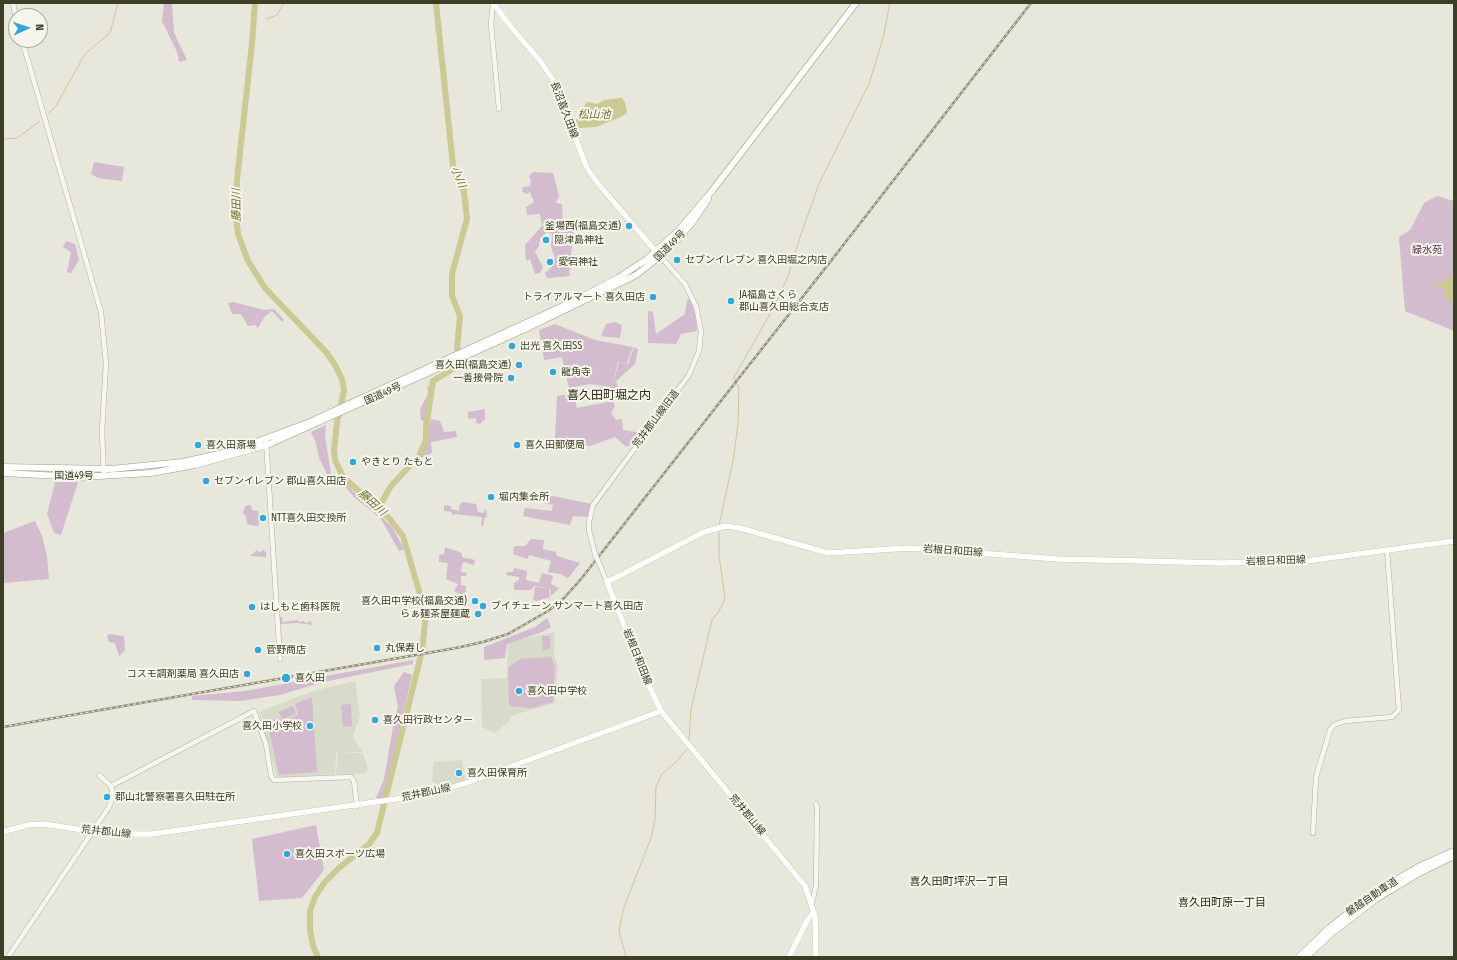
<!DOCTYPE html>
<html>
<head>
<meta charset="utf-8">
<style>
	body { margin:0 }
	#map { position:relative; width:1457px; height:960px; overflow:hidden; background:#e7e7dc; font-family:"Fira Sans Condensed",sans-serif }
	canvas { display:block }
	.frame { position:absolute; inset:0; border:4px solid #3c3f25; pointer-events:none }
	.north { position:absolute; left:8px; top:8px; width:40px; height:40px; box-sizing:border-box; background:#f5f5eb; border:1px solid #abac9c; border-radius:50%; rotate:87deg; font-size:11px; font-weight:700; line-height:16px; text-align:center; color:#3c3f25 }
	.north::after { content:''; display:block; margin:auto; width:14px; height:18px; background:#36a6d8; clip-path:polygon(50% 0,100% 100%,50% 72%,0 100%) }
</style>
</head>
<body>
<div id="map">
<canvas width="1457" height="960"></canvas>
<div class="frame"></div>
<div class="north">N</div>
</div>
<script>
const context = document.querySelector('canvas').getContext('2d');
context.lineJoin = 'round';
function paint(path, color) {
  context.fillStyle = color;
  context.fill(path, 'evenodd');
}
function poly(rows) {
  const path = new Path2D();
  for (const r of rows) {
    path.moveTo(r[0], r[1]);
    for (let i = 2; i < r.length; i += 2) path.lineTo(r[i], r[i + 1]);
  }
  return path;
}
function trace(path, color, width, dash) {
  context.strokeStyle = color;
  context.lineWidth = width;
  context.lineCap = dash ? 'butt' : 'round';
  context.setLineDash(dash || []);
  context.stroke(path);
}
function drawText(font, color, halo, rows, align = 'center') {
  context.font = font + ' "Fira Sans Condensed","Noto Sans JP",sans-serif';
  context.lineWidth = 4;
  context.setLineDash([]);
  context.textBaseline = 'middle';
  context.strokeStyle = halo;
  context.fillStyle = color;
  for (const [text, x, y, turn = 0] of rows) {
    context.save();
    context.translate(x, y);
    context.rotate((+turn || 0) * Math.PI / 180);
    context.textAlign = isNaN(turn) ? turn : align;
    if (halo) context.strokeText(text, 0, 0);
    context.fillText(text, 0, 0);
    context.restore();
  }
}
const built = poly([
	[555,632,554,655,558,666,555,703,511,716,508,722,495,733,482,727,481,679,507,678,508,642],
	[355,681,360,715,353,737,363,752,336,753,335,774,277,778,259,712,313,691],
	[338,753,363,753,368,769,365,773,336,774],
	[462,760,466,781,439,787,432,781,434,762]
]);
const green = poly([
	[164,3,172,3,174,33,187,60,179,62,177,52,162,21],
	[94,162,124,167,122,181,98,178,91,174],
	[533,172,553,173,559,196,556,203,562,204,563,223,572,225,574,236,570,259,574,265,569,271,570,276,547,278,545,273,554,265,553,262,555,258,551,247,552,234,547,232,540,238,539,246,535,252,543,267,540,273,535,274,530,259,526,261,525,245,542,226,540,214,527,215,526,207,534,202,530,192,526,194,522,191,523,187,530,186,531,181,529,176],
	[1437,196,1454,201,1454,331,1405,311,1399,237,1410,230,1424,203],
	[66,241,75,244,79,260,71,273,67,272,71,252,63,247],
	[689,299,695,312,697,331,681,334,676,344,648,343,648,311,653,312,656,334,685,314,687,300],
	[233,302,264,310,274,309,284,320,282,322,272,311,265,316,258,328,255,325,248,326,241,314,232,314,228,303],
	[615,322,622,325,620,338,601,336,606,324],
	[555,324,595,340,633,347,627,363,618,362,612,388,619,362,628,364,634,347,638,349,635,364,616,381,618,387,615,389,616,400,607,400,607,391,603,395,598,395,599,387,611,387,590,384,569,388,562,357,544,360,539,330],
	[427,382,431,394,425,422,421,420,420,409,428,394],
	[571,391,576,394,574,397,577,408,613,401,615,406,611,413,616,420,622,419,623,430,643,433,633,446,625,446,615,437,590,446,555,439,557,396,568,394],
	[485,409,485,419,480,424,476,423,476,418,468,419,468,412],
	[431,419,440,421,444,432,456,431,457,437,431,442,432,453,419,459,424,451],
	[326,425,325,436,331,473,328,476,319,458,316,443,311,432],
	[344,481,361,500,377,512,392,527,404,549,399,551,381,519,354,497,342,483],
	[55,482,78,482,61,535,54,533,47,514],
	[527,491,592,504,587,517,573,516,570,525,523,516,525,508,552,511,553,505,525,498],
	[463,502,476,504,478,512,484,513,485,509,486,509,487,517,485,517,483,526,481,526,482,517,454,514,452,516,452,512,444,511,444,505,451,506,451,509,459,511,460,504],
	[251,505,252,510,258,511,259,525,256,526,247,524,246,516,243,513,245,506],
	[35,521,42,536,47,557,49,579,3,583,3,533],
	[531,539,544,540,543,549,556,552,557,556,580,563,568,578,560,574,548,572,551,561,529,555,528,559,513,554,514,546,525,546],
	[445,547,462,553,462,557,475,560,474,565,463,562,461,572,467,573,466,576,461,576,461,585,466,586,466,596,463,596,454,591,458,584,446,579,448,563,439,562,439,555,444,554],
	[257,550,259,553,263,550,266,552,266,557,250,556],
	[514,568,527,571,526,580,539,583,542,573,553,576,551,584,559,588,551,596,550,588,534,586,531,590,514,590,514,583,519,580,519,577,506,575,507,572,513,572],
	[535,587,549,588,550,597,537,601,533,600],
	[279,617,282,617,282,622,298,620,299,622,304,621,305,623,311,621,312,625,298,623,279,624],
	[547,618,551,627,542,632,507,644,505,658,484,660,484,647,535,627],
	[109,634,124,636,125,650,119,656,115,643,109,642,107,636],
	[542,636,550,636,550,649,543,650],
	[551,657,555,667,553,702,531,708,509,706,508,668,520,659],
	[413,660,413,664,323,682,280,695,240,701,192,700,192,696,245,691],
	[404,672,412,675,390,773,383,798,376,798,384,779,394,721,398,707,394,686],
	[312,697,317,772,279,775,267,722,279,718,281,722,298,715,295,704],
	[351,704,352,726,343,727,341,705],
	[293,706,296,714,282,719,279,712],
	[316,825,324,870,302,898,259,901,252,839]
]);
const water = poly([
	[622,98,625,102,627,113,621,117,596,127,579,128,576,120,587,102,597,104,604,100],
	[1450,276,1454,276,1454,301,1443,298,1443,294,1445,289,1437,286,1435,284,1447,280]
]);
const stream = poly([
	[266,19,277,15,284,3],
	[49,113,56,106,85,54,110,33,118,3],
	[3,139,17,138,39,122],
	[719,526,733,461,738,424,739,388,734,377,774,307,788,276,801,234,819,184,869,84,883,38,890,3],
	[689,740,691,709,712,620,719,611,725,599,719,555,719,531],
	[626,957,619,931,623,910,651,838,655,820,656,786,662,774,677,761,687,749]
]);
const river = poly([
	[255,3,252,43,237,180,236,215,238,234,248,261,265,288,327,353,335,365,342,379,344,391,337,422,334,450,335,460,343,477,389,518,403,536,426,615,422,651,377,833,369,844,339,868,324,883,315,897,310,911,310,929,313,946,318,957],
	[436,3,453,166,456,176,464,191,467,219,452,274,452,296,460,316,457,349],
	[378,509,391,486,419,456,426,440,426,427,433,381,456,367]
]);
const minor = poly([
	[13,3,16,19],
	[493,3,491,24,499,109],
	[22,40,101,312,106,363,102,432,104,476],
	[266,440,280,659],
	[595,554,589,530,589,522,593,505,689,375,699,351,701,331,696,306,685,284,661,257],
	[599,563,607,582],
	[111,786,254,711,266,744,271,776,274,780,351,777,354,781,357,806],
	[1313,833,1316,777,1330,730,1334,725,1345,721,1392,717,1399,710,1387,550],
	[812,903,816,886,817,807,816,804],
	[8,957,109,807,112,799,112,790,111,786,99,775]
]);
const major = poly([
	[493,3,511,27,541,62,553,80,587,168,596,181,658,254],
	[3,832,27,825,44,824,109,834,152,834,431,794,469,782,661,711],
	[789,957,808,919,814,912],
	[816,957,815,916,805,886,661,711,643,673,607,582,704,532,726,526,740,528,828,553,910,548,1058,559,1223,563,1306,561,1454,541]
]);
const highway = poly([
	[3,467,111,469,183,462,232,451,310,422,576,300,618,278,647,259,679,230,712,191,856,3],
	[3,473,81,477,151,473,195,465,267,445,523,330,636,275,669,249,692,223,708,199],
	[1299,957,1329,928,1372,894,1418,867,1454,851],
	[1306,957,1333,932,1376,899,1421,872,1454,856]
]);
const rail = poly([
	[3,727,456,648,483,642,508,634,548,611,564,598,581,579,834,257,1031,3]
]);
const minorBridge = poly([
	[595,554,599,563]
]);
const markers = [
	[629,226,4,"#36a6d8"],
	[546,240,4,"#36a6d8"],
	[677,260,4,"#36a6d8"],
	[550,262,4,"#36a6d8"],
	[653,297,4,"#36a6d8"],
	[731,301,4,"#36a6d8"],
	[512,346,4,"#36a6d8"],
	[519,365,4,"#36a6d8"],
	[553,372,4,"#36a6d8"],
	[511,378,4,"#36a6d8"],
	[198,445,4,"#36a6d8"],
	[517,445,4,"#36a6d8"],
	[353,462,4,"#36a6d8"],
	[206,481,4,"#36a6d8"],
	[491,497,4,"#36a6d8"],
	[263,518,4,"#36a6d8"],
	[475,601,4,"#36a6d8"],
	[483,606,4,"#36a6d8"],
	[252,607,4,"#36a6d8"],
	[478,614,4,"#36a6d8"],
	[377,648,4,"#36a6d8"],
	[258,650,4,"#36a6d8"],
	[247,674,4,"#36a6d8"],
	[286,678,5,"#36a6d8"],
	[519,691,4,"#36a6d8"],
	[375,720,4,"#36a6d8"],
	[310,726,4,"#36a6d8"],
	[459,773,4,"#36a6d8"],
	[107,797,4,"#36a6d8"],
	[287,854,4,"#36a6d8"]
];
const streetNames = [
	["長沼喜久田線",564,110,69],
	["国道49号",670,246,-45],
	["国道49号",383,394,-24],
	["荒井郡山線旧道",656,419,-53],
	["国道49号",74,476],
	["岩根日和田線",953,551,4],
	["岩根日和田線",1276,561,-2],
	["岩根日和田線",637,657,68],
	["荒井郡山線",426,793,-12],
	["荒井郡山線",747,815,50],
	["荒井郡山線",106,832,6],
	["磐越自動車道",1372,897,-34]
];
const poiNames = [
	["釜場西(福島交通)",621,226,"right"],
	["隠津島神社",554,240],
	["セブンイレブン 喜久田堀之内店",685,260],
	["愛宕神社",558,262],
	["JA福島さくら",739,295],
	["郡山喜久田総合支店",739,307],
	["トライアルマート 喜久田店",645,297,"right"],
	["出光 喜久田SS",520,346],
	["喜久田(福島交通)",511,365,"right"],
	["龍角寺",561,372],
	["一善接骨院",503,378,"right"],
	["喜久田斎場",206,445],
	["喜久田郵便局",525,445],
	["やきとり たもと",361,462],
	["セブンイレブン 郡山喜久田店",214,481],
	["堀内集会所",499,497],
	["NTT喜久田交換所",271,518],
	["喜久田中学校(福島交通)",467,601,"right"],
	["ブイチェーン サンマート喜久田店",491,606],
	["はしもと歯科医院",260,607],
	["らぁ麺茶屋麺蔵",470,614,"right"],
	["丸保寿し",385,648],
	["菅野商店",266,650],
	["コスモ調剤薬局 喜久田店",239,674,"right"],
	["喜久田",295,678],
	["喜久田中学校",527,691],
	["喜久田行政センター",383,720],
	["喜久田小学校",302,726,"right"],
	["喜久田保育所",467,773],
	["郡山北警察署喜久田駐在所",115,797],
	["喜久田スポーツ広場",295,854]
];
const parkNames = [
	["緑水苑",1427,250]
];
const waterNames = [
	["松山池",594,115],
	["小川",458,177,68],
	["藤田川",237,205,-91],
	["藤田川",372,503,42]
];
const neighbourhoodNames = [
	["喜久田町坪沢一丁目",959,882],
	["喜久田町原一丁目",1222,903]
];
const quarterNames = [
	["喜久田町堀之内",609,396]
];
paint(built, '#d8daca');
paint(green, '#d2bcce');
paint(water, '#cbc994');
trace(stream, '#cbc994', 1);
trace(river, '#cbc994', 6);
trace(minor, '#b0b1a1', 5.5);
trace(major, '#b3b49a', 6);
trace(highway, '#9d9f82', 7);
trace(minor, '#f5f6ef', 4.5);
trace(major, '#fff', 5.5);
trace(highway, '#fff', 6);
trace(rail, '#909274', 2.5);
trace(rail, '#f5f5eb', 1, [3]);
trace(minorBridge, '#b0b1a1', 5.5, []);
trace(minorBridge, '#f5f6ef', 4.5);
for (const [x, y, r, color] of markers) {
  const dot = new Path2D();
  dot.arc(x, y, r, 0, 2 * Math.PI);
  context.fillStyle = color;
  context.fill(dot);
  trace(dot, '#f5f5eb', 1.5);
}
drawText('10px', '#3c3f25', '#f5f5eb', streetNames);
drawText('10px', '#3c3f25', '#f5f5eb', poiNames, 'left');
drawText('10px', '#5c3150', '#f5f5eb', parkNames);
drawText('italic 11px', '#70702b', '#f5f5eb', waterNames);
drawText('11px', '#2c2f17', '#f5f5eb', neighbourhoodNames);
drawText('12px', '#2c2f17', '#f5f5eb', quarterNames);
</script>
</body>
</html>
